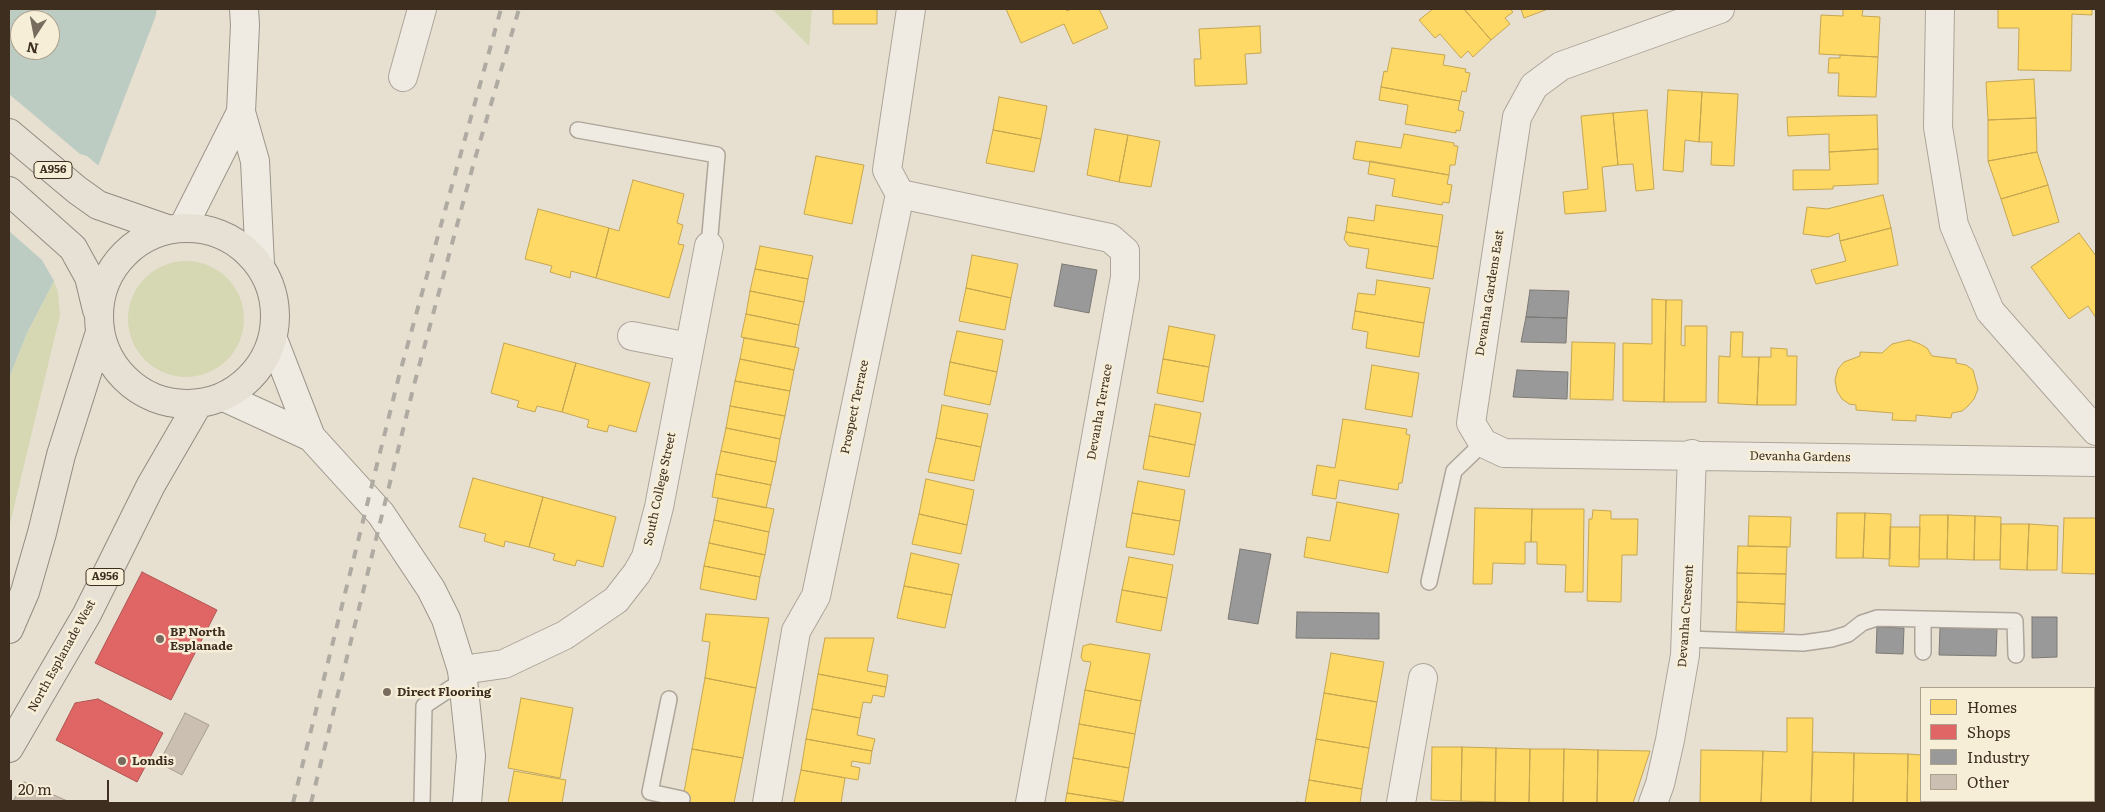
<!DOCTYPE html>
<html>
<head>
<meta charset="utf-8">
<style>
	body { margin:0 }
	#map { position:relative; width:2105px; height:812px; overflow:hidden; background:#e7e0d1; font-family:Literata,serif }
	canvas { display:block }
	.frame { position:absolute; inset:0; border:10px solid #3d2e20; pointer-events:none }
	.legend { position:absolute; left:1920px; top:687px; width:175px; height:115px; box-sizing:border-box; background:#f7eed8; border:1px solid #ada18e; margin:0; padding:6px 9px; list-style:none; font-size:15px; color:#3d2e20 }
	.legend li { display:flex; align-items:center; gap:10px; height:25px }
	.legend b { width:25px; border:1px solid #ada18e }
	.north { position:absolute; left:10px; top:10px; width:50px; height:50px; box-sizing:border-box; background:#f7eed8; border:1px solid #ada18e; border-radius:50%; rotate:191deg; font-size:14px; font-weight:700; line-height:20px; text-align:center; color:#3d2e20 }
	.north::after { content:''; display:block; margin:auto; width:18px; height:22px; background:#786c5e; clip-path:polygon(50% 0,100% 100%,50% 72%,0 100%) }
	.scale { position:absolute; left:10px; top:780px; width:99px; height:22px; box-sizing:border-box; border:2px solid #3d2e20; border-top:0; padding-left:6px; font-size:15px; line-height:18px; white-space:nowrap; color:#3d2e20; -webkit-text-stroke:4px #f7eed8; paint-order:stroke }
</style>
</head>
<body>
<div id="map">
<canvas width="2105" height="812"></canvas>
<div class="frame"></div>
<ul class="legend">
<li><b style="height:14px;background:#ffd966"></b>Homes</li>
<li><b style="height:14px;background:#e06666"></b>Shops</li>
<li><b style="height:14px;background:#999"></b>Industry</li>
<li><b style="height:14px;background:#cbbfb2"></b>Other</li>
</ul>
<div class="north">N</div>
<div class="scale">20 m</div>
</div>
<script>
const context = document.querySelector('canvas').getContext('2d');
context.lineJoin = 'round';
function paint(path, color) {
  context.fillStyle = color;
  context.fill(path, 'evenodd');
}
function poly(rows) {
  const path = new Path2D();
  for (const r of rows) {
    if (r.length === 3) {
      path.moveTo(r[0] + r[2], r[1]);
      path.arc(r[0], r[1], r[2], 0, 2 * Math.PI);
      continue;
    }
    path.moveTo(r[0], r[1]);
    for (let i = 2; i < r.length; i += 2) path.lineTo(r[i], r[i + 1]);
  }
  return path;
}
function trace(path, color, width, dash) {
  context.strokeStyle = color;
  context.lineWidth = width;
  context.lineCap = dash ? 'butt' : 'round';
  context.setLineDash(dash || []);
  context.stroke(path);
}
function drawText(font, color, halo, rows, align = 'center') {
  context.font = font + ' Literata,serif';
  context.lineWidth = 5;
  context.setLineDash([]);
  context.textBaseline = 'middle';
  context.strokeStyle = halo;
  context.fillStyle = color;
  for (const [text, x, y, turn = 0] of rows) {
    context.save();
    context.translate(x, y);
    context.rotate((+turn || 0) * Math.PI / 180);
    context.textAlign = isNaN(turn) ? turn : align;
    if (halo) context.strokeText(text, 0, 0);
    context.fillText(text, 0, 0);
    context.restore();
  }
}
const green = poly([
	[772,9,812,9,809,46],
	[186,319,58],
	[54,281,58,292,60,315,9,528,9,378,27,333]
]);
const water = poly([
	[9,9,157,9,155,18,54,281,27,333,9,378],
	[20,20,50,20,50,50,20,50]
]);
const pier = poly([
	[9,94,80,154,87,156,100,167,61,269,54,281,42,260,9,231]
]);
const homes = poly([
	[833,9,877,9,877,24,833,24,833,9],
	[1006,9,1066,9,1067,11,1071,9,1099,9,1108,28,1073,44,1064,24,1021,43,1006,9],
	[1433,9,1464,9,1491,40,1473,57,1468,51,1461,58,1440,34,1435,38,1419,20,1433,9],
	[1464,9,1510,9,1513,12,1505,18,1510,24,1491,40,1464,9],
	[1521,9,1548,9,1524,18,1521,9],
	[1843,9,1863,9,1862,16,1880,17,1878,57,1819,54,1821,15,1843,16,1843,9],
	[1998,9,2092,9,2092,15,2072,14,2071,71,2018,70,2019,28,1998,28,1998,9],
	[1260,26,1261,53,1245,54,1247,84,1195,86,1194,59,1201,59,1199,29,1260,26],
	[1392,48,1445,55,1443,65,1466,69,1465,72,1470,73,1466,92,1462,91,1460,101,1381,87,1384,71,1387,72,1392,48],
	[1840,55,1878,57,1876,97,1838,96,1839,73,1828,73,1829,58,1840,58,1840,55],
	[2034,79,2036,118,1988,120,1986,82,2034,79],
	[1381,87,1460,101,1458,110,1464,112,1460,131,1456,130,1456,133,1405,124,1408,105,1379,100,1381,87],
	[1668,90,1702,92,1699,142,1685,140,1683,172,1663,170,1668,90],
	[1702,92,1738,94,1734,166,1711,165,1712,142,1699,142,1702,92],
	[999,97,1047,106,1041,139,993,130,999,97],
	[1647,110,1654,189,1636,191,1633,164,1618,165,1613,113,1647,110],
	[1613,113,1618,165,1602,167,1606,211,1565,214,1563,192,1588,189,1581,116,1613,113],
	[1877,115,1878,149,1829,152,1829,134,1788,136,1787,117,1877,115],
	[2036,118,2037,152,1988,161,1988,120,2036,118],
	[1095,129,1128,135,1119,182,1087,175,1095,129],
	[993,130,1041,139,1034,172,986,163,993,130],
	[1404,134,1454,143,1454,146,1458,146,1455,165,1450,165,1449,175,1353,159,1356,141,1401,148,1404,134],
	[1128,135,1160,141,1151,187,1119,182,1128,135],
	[1878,149,1878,184,1833,186,1833,189,1793,190,1793,170,1830,170,1829,152,1878,149],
	[2037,152,2048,185,2001,199,1988,161,2037,152],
	[816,156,864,165,852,224,804,214,816,156],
	[1370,161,1449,175,1447,184,1452,185,1449,203,1443,202,1442,205,1392,196,1395,179,1368,174,1370,161],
	[633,180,684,194,677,223,683,225,678,244,684,245,669,298,596,278,609,228,619,231,633,180],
	[2048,185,2059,222,2013,236,2001,199,2048,185],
	[1883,195,1891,228,1840,241,1839,233,1828,237,1803,234,1807,207,1827,209,1883,195],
	[1376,205,1443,215,1438,247,1346,232,1348,217,1374,221,1376,205],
	[538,209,609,228,596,278,571,271,570,278,550,272,552,266,525,259,538,209],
	[1891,228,1898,265,1816,284,1811,270,1846,261,1840,241,1891,228],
	[1346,232,1438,247,1433,279,1366,268,1369,249,1349,246,1344,239,1346,232],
	[2079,233,2096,256,2096,318,2088,306,2069,319,2031,267,2079,233],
	[760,246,813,256,808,279,755,269,760,246],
	[972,255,1018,264,1011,298,966,288,972,255],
	[755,269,808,279,804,302,750,291,755,269],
	[1377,280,1430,288,1424,323,1355,311,1358,293,1375,295,1377,280],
	[966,288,1011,298,1005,330,959,321,966,288],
	[750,291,804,302,799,325,746,314,750,291],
	[1652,299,1666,300,1664,402,1623,401,1623,343,1652,344,1652,299],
	[1666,300,1682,300,1681,345,1685,346,1685,326,1707,326,1706,402,1664,402,1666,300],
	[1355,311,1424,323,1419,357,1366,348,1368,332,1352,329,1355,311],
	[746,314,799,325,795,347,741,337,746,314],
	[1169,326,1215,335,1209,367,1163,359,1169,326],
	[957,331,1003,340,997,372,950,362,957,331],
	[1731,332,1743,332,1742,357,1759,357,1757,405,1718,403,1719,356,1730,357,1731,332],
	[744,338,799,348,794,370,740,359,744,338],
	[1909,340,1920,344,1927,348,1932,356,1956,359,1956,363,1966,365,1973,370,1978,389,1974,399,1968,406,1962,411,1952,413,1951,418,1916,415,1916,421,1892,420,1893,413,1856,410,1856,405,1849,404,1842,399,1837,391,1835,380,1838,369,1844,362,1860,356,1860,352,1882,353,1892,344,1909,340],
	[1572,342,1615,343,1613,400,1570,399,1572,342],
	[504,343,576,363,562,412,537,406,535,412,517,407,519,401,491,393,504,343],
	[1771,348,1787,349,1787,356,1797,356,1796,405,1757,405,1759,357,1771,357,1771,348],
	[740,359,794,370,790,391,735,381,740,359],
	[1163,359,1209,367,1203,402,1157,393,1163,359],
	[950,362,997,372,990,405,944,395,950,362],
	[576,363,650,383,636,432,609,425,607,432,587,427,589,420,562,412,576,363],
	[1372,365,1419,373,1412,417,1365,409,1372,365],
	[735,381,790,391,785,416,730,406,735,381],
	[1155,404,1201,413,1195,445,1149,436,1155,404],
	[942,405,988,414,981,447,936,438,942,405],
	[730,406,785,416,780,439,726,428,730,406],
	[1343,419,1407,429,1406,434,1410,435,1402,483,1399,483,1398,490,1339,480,1336,499,1312,495,1317,465,1335,468,1343,419],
	[726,428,780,439,776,462,721,451,726,428],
	[1149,436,1195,445,1189,477,1143,469,1149,436],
	[936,438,981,447,974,481,928,472,936,438],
	[721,451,776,462,771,485,716,474,721,451],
	[716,474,771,485,766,508,712,497,716,474],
	[473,478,543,497,529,547,505,541,504,547,484,541,486,534,459,527,473,478],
	[926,479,974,490,967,525,919,514,926,479],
	[1138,481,1185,490,1180,521,1132,513,1138,481],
	[543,497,616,517,603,567,577,560,575,566,553,560,555,554,529,547,543,497],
	[718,498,774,509,769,532,714,520,718,498],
	[1337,502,1399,514,1388,573,1304,557,1307,537,1330,541,1337,502],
	[1475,508,1532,509,1531,542,1525,542,1525,564,1493,563,1492,584,1473,584,1475,508],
	[1532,509,1584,509,1583,592,1565,592,1566,565,1537,564,1537,542,1531,542,1532,509],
	[1593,510,1611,511,1611,519,1638,519,1637,555,1622,555,1621,602,1587,601,1589,519,1592,519,1593,510],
	[1132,513,1180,521,1174,555,1126,547,1132,513],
	[1837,513,1865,513,1863,558,1836,558,1837,513],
	[1865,513,1891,514,1890,559,1863,558,1865,513],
	[919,514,967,525,961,554,912,544,919,514],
	[1920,515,1948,515,1947,559,1919,559,1920,515],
	[1948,515,1975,516,1974,560,1947,559,1948,515],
	[1749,516,1791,517,1790,547,1748,546,1749,516],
	[1975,516,2001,517,2000,560,1974,560,1975,516],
	[2064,518,2096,518,2096,574,2062,573,2064,518],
	[714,520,769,532,765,555,709,543,714,520],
	[2001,524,2029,524,2027,570,2000,569,2001,524],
	[2029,524,2058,526,2057,570,2027,570,2029,524],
	[1890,527,1920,527,1919,567,1889,566,1890,527],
	[709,543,765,555,760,577,704,566,709,543],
	[1738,546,1787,547,1786,574,1737,573,1738,546],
	[911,553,959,564,952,595,904,586,911,553],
	[1129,557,1173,565,1167,598,1122,590,1129,557],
	[704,566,760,577,756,600,700,589,704,566],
	[1737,573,1786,574,1785,604,1737,602,1737,573],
	[904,586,952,595,945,628,897,618,904,586],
	[1122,590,1167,598,1161,631,1116,622,1122,590],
	[1737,602,1785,604,1784,632,1736,631,1737,602],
	[706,614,769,618,756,688,705,678,710,642,702,641,706,614],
	[825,638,874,638,867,671,888,675,886,687,818,674,825,638],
	[1090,644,1150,654,1141,701,1085,690,1091,662,1083,661,1081,657,1083,646,1090,644],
	[1331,653,1384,662,1377,702,1324,693,1331,653],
	[818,674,886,687,884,697,873,695,871,703,863,702,860,718,812,709,818,674],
	[705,678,756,688,743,758,692,749,705,678],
	[1085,690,1141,701,1135,734,1079,724,1085,690],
	[1324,693,1377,702,1369,748,1316,739,1324,693],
	[521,698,573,708,560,778,508,768,521,698],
	[812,709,860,718,857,735,875,739,872,751,806,739,812,709],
	[1787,718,1813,718,1811,803,1761,803,1763,751,1787,752,1787,718],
	[1079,724,1135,734,1129,768,1073,758,1079,724],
	[806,739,872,751,870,764,852,761,851,766,860,768,858,780,801,770,806,739],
	[1316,739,1369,748,1362,789,1309,780,1316,739],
	[1432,747,1462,747,1461,801,1431,800,1432,747],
	[1462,747,1496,748,1495,802,1461,801,1462,747],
	[1496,748,1530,749,1529,803,1495,802,1496,748],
	[692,749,743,758,734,803,682,803,692,749],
	[1530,749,1564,749,1563,803,1529,803,1530,749],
	[1564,749,1598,750,1597,803,1563,803,1564,749],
	[1598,750,1650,751,1633,803,1597,803,1598,750],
	[1701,750,1763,751,1761,803,1700,803,1701,750],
	[1813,752,1854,753,1853,803,1811,803,1813,752],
	[1854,753,1908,754,1907,803,1853,803,1854,753],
	[1908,754,1921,755,1921,801,1960,801,1960,803,1907,803,1908,754],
	[1073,758,1129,768,1123,802,1067,793,1073,758],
	[2094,760,2096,760,2096,803,2076,803,2076,801,2094,801,2094,760],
	[801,770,845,778,841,803,794,803,801,770],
	[514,771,566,780,562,803,508,803,514,771],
	[1309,780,1362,789,1360,803,1296,803,1296,802,1305,803,1309,780],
	[1067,793,1123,802,1065,803,1067,793],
	[1960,801,1999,801,1999,803,1960,803,1960,801],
	[1999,801,2037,801,2037,803,1999,803,1999,801],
	[2037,801,2076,801,2076,803,2037,803,2037,801]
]);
const shops = poly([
	[142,572,217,610,171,700,95,663,142,572],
	[98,699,163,733,137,782,56,740,75,703,98,699]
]);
const industry = poly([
	[1062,264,1097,270,1089,313,1054,306,1062,264],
	[1530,290,1569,291,1567,318,1526,317,1530,290],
	[1526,317,1567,318,1566,343,1521,342,1526,317],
	[1517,370,1568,372,1567,399,1513,397,1517,370],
	[1240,549,1271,554,1258,624,1228,619,1240,549],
	[1297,612,1379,613,1379,639,1296,638,1297,612],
	[2032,617,2057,617,2057,657,2032,658,2032,617],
	[1877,627,1904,628,1903,654,1876,653,1877,627],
	[1940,628,1997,629,1996,656,1939,655,1940,628]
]);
const building = poly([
	[185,713,209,725,182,775,159,763,185,713],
	[24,782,72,803,12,803,24,782]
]);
const lane = poly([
	[578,130,717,155,709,246],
	[1429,582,1454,471,1483,443],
	[1687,639,1803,643,1831,639,1848,634,1862,623,1877,618,2015,621,2016,655],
	[1923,652,1923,619],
	[669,699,650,792,682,799],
	[422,803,424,706,463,680]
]);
const street = poly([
	[1720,9,1561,66,1534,86,1517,117,1471,423,1483,443,1504,453,2096,462],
	[1940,9,1938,127,1954,225,1990,311,2096,431],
	[403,77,422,9],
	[900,194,1110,238,1125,251,1125,277,1030,803],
	[632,336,689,347],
	[462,670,504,664,565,635,616,600,637,573,646,557,659,507,709,246],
	[767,803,796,631,816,596,900,194,887,170,911,9],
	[1401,803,1423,678],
	[1653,803,1660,784,1670,740,1685,655,1692,454]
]);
const secondary = poly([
	[244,9,245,25,241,112,255,161,260,265],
	[183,227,241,112],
	[273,339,311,437,381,514,431,589,446,619,462,670,471,756,467,803],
	[224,397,311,437]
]);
const primary = poly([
	[9,133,77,190,98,205,167,229],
	[9,191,73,248,89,277,97,310],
	[187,316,88],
	[9,629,25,592,42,533,61,455,100,332],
	[9,748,87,614,151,485,198,404]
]);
const rail = poly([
	[293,803,399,376,501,9],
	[311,803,414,385,474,162,519,9]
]);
const markers = [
	[160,639,5,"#786c5e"],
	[387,692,5,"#786c5e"],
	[122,761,5,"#786c5e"]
];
const shields = [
	[53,170,38],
	[105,577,38]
];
const shieldNames = [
	["A956",53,170],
	["A956",105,577]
];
const streetNames = [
	["Devanha Gardens East",1490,293,-81],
	["Prospect Terrace",855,407,-78],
	["Devanha Terrace",1100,412,-80],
	["Devanha Gardens",1800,457,1],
	["South College Street",660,489,-78],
	["Devanha Crescent",1686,616,-86],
	["North Esplanade West",62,656,-61]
];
const poiNames = [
	["BP North",170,632],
	["Esplanade",170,646],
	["Direct Flooring",397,692],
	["Londis",132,761]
];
paint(green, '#d6d7b3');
paint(water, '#bcccc2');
paint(pier, '#e7e0d1');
paint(homes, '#ffd966');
trace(homes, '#c5a651', 1);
paint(shops, '#e06666');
trace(shops, '#af5551', 1);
paint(industry, '#999');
trace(industry, '#7d7975', 1);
paint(building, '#cbbfb2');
trace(building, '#a89c90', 1);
trace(lane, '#ada599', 18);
trace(street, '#ada599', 30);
trace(secondary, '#9c958a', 30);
trace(primary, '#928b80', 30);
trace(lane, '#efebe3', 15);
trace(street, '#efebe3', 28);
trace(secondary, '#efebe3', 28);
trace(primary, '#e6e1d4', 28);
trace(rail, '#afaaa2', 4, [9, 9]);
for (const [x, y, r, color] of markers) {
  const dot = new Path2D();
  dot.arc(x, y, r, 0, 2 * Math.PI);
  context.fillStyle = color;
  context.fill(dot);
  trace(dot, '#f7eed8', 2);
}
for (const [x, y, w] of shields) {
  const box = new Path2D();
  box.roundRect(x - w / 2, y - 8.5, w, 17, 4);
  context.fillStyle = '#f7eed8';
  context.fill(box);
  trace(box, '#3d2e20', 1);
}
drawText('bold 11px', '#3d2e20', null, shieldNames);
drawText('12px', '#3d2e20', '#f7eed8', streetNames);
drawText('bold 12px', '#3d2e20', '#f7eed8', poiNames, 'left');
</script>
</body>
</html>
